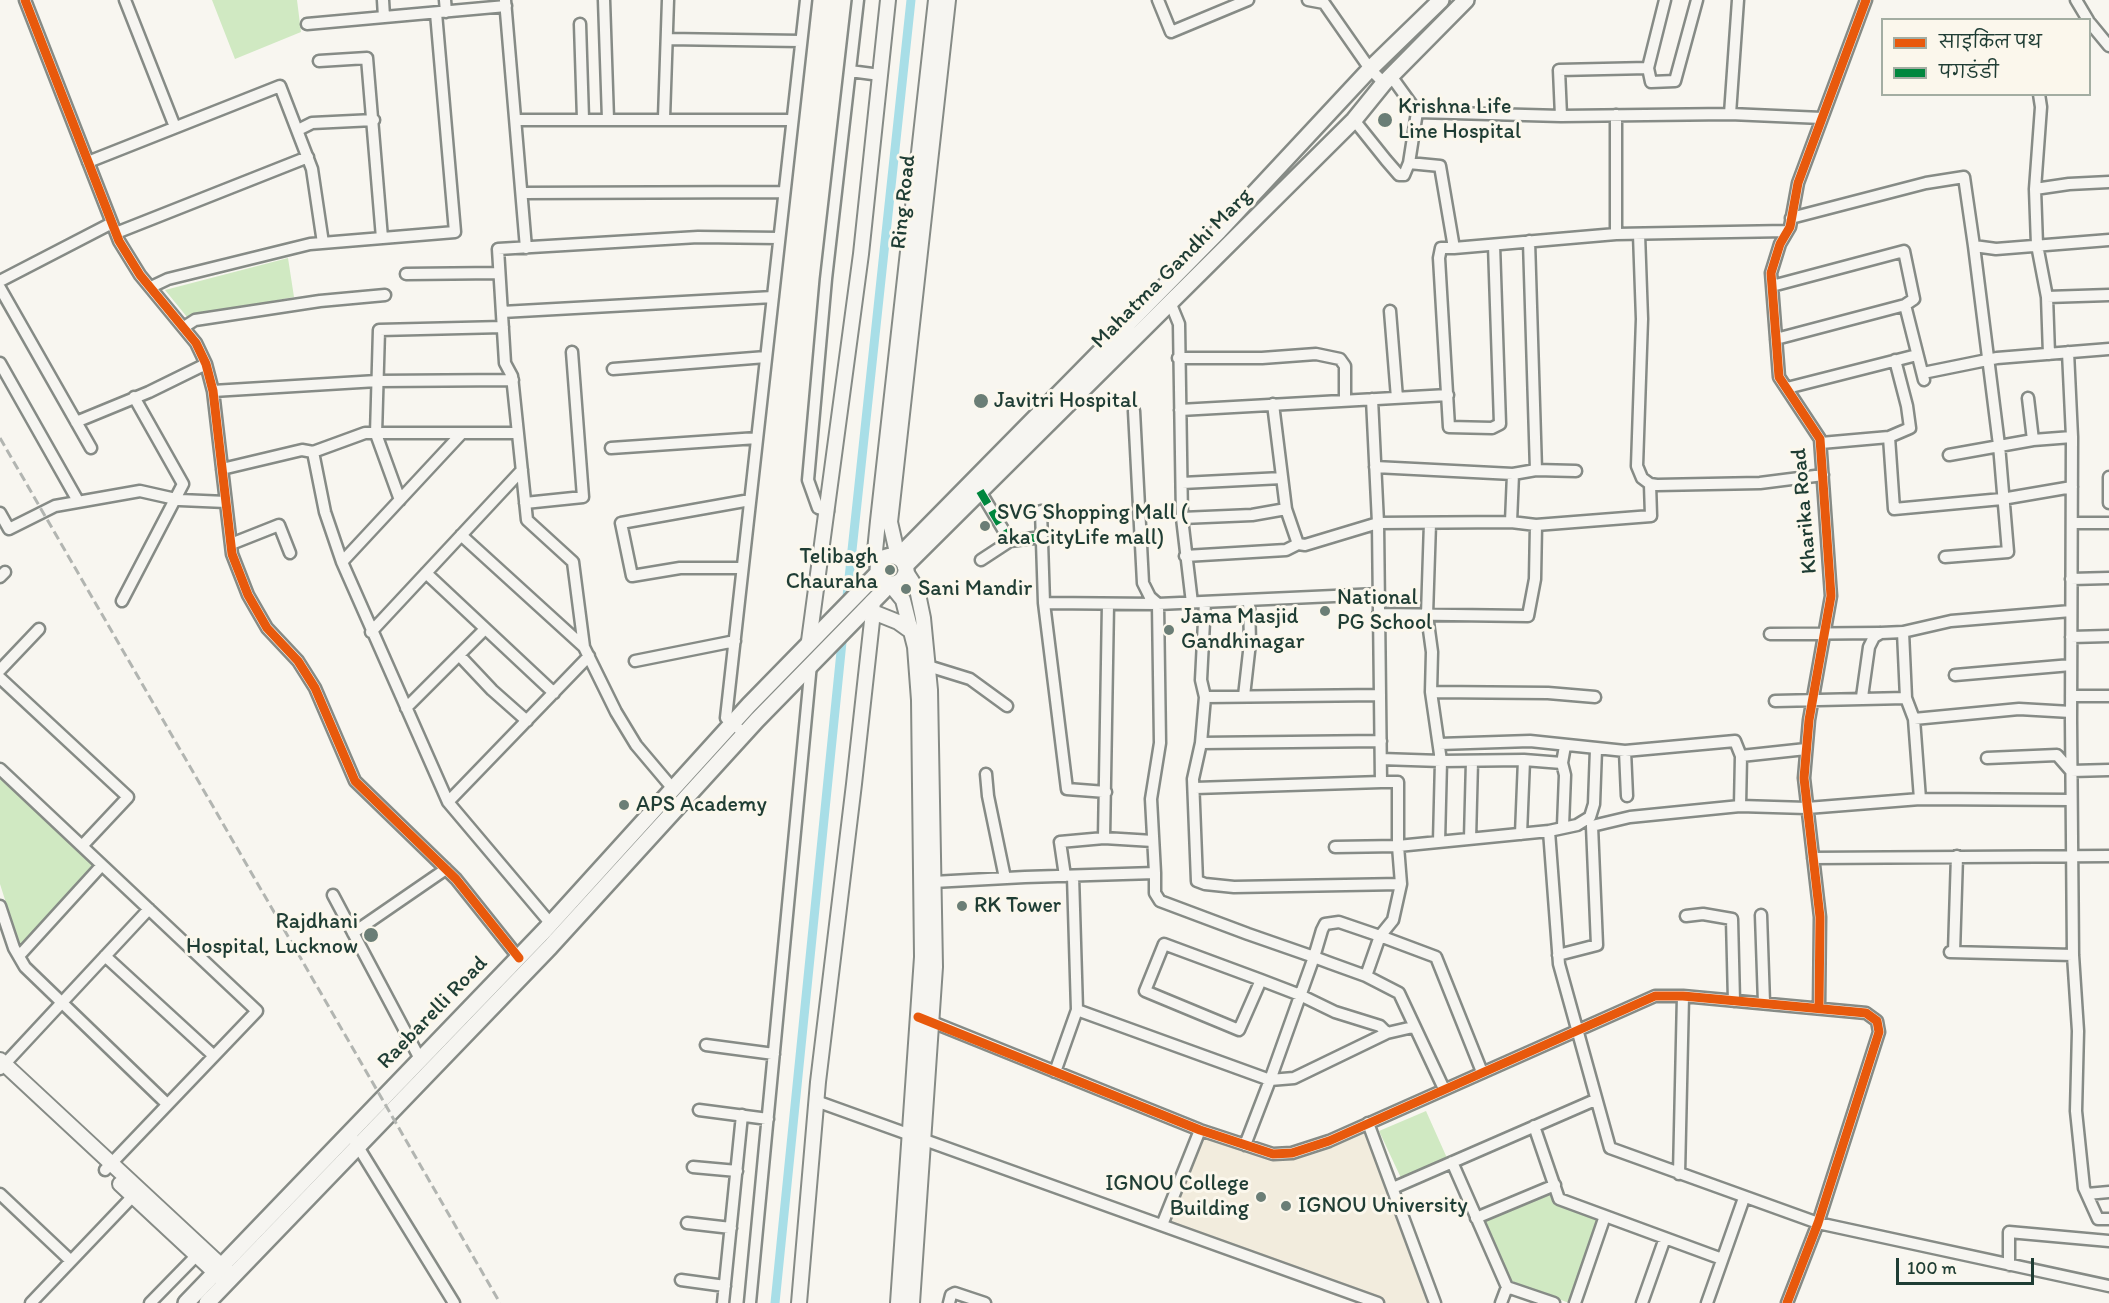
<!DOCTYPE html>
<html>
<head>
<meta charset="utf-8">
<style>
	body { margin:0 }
	#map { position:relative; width:2109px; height:1303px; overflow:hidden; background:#f8f6f0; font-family:Itim,"Playpen Sans Deva",sans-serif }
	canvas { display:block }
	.legend { position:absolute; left:1881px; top:18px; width:210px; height:78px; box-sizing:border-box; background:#fbf7ec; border:2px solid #a3ada2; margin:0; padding:8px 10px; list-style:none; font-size:18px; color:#1f3d34 }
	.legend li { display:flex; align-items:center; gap:12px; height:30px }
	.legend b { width:30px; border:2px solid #a3ada2 }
	.scale { position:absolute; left:1896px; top:1258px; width:138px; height:27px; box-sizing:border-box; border:3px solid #1f3d34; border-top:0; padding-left:8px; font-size:18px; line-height:21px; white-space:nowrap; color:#1f3d34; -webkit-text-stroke:4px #fbf7ec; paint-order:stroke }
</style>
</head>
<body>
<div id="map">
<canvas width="2109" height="1303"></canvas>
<ul class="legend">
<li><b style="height:8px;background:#e8590c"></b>साइकिल पथ</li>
<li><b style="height:8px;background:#00873e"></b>पगडंडी</li>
</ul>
<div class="scale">100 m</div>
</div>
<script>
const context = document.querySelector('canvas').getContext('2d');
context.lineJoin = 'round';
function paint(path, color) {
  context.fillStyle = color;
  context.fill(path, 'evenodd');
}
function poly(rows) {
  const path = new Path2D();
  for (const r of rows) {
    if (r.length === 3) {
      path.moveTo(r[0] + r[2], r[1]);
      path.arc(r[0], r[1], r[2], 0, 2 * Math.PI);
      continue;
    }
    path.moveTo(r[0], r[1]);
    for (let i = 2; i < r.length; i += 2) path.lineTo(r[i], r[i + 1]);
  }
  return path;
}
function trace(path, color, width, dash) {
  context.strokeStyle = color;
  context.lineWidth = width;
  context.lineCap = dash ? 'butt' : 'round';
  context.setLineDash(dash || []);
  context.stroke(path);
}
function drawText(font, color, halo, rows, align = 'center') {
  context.font = font + ' Itim,sans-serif';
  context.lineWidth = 6;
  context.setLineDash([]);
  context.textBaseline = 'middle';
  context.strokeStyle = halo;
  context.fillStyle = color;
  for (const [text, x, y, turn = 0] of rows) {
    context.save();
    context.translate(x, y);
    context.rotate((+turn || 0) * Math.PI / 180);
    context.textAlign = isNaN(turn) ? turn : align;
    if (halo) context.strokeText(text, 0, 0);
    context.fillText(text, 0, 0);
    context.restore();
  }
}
const built = poly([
	[1368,1123,1435,1303,1383,1303,1165,1224,1200,1132,1272,1155]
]);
const green = poly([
	[212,0,297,0,301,32,235,59],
	[288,258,294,297,187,317,165,290],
	[0,778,95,865,20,947,0,884],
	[1426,1111,1447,1158,1401,1178,1379,1131],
	[1552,1189,1600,1219,1569,1303,1511,1281,1484,1219]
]);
const canal = poly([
	[846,606,911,0],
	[775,1303,843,632]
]);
const street = poly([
	[25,0,119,241,140,275,196,343,206,364,213,391,232,554,248,595,267,628,298,661,315,688,355,781,456,879,519,958],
	[125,0,175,127],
	[383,0,384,17],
	[445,0,446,12],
	[505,0,526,248],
	[604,0,608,119],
	[1158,0,1171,32,1248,0],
	[1308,0,1324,3,1370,69,1384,83],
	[2076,0,2088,20],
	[2090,23,2109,46],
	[307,24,506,6],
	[580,24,583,119],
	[667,39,801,41],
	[319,61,367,58,382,238],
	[1648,68,1651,82,1675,81,1697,0],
	[850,71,880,75],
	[1391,76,1417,112],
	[2039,94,2041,107,2035,189,2069,184,2109,182],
	[1730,114,1738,0],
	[1616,115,1616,234],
	[1561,116,1559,70,1648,68,1665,0],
	[664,118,668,0],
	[516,120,792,120],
	[1354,120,1386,160,1399,175,1404,175,1409,163,1417,112,1561,116,1730,114,1822,118],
	[298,130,312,123,374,120],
	[88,162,280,86,312,169,323,243],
	[1409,163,1440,166,1454,248,1441,248,1439,258,1449,427,1492,428,1500,424,1494,245],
	[2035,189,2037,245,2047,297],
	[522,193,784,192],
	[1791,218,1926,183,1964,177,1974,246,1996,249,2109,240],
	[116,233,308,157],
	[1639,234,1642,319,1637,466,1642,478,1650,484,1657,485,1760,483,1823,475],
	[1529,241,1536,470],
	[1454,248,1616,234,1787,231],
	[406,274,499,273],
	[0,281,112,223],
	[1772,286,1904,251,1914,299,1905,305,1924,380],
	[151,287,168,279,310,244,455,232,436,13],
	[0,288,91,448],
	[1170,302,1179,324,1182,518,1192,603],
	[1390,311,1397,398],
	[502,312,773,297],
	[184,327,195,320,320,301,385,295],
	[1776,339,1905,305],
	[2068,352,2072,437,2071,720,2073,955,2078,1031,2076,1111,2084,1188,2098,1219,2109,1219],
	[2049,354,2047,297,2109,295],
	[1178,358,1262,358,1316,354,1340,359,1345,366,1345,401],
	[0,363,78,501],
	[613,369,766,357],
	[1923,373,1997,358,2109,349],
	[1787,388,1917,355],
	[213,391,377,381,513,380],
	[2028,398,2033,440],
	[1273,404,1286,509,1298,544],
	[1180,410,1448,395],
	[1134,411,1143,583,1150,597,1158,604,1160,743,1151,799,1155,873],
	[76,422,149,392,206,364],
	[1889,437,1894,509,2002,499,2072,487],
	[1821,443,1889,437,1910,428,1907,406,1895,360],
	[611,448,757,438],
	[313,452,365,433,518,433],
	[1949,455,2033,440,2072,437],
	[1375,467,1513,474,1536,470,1576,471],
	[222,469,302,450,313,452,325,512,342,562,448,802,551,924],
	[2109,477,2109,503],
	[1182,483,1282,478],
	[980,491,1010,541,1042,537],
	[400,500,376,434,379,330,503,327],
	[525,503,583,497,572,352],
	[828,511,818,508,808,480,826,279,858,0],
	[1041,511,1044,603,1067,789,1106,792],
	[0,513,9,529,55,506,140,491,180,500,226,502],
	[1182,518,1252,515,1286,509],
	[1511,522,1513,474],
	[1430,523,1427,615,1432,652,1431,692,1441,761,1524,760,1562,763],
	[2072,523,2109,523],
	[461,535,584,647],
	[231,544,279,525,290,553],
	[1185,556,1286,550,1298,544,1305,545,1378,523,1511,522,1536,525,1651,516,1650,484],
	[1945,557,2008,552,1999,445,1974,246],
	[981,560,1010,541],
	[342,562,462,433],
	[742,568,680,568,632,576,621,523,750,500],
	[426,573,554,693],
	[0,577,5,572],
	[2071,579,2109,578],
	[122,601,183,484,134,397],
	[1205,602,1201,680,1205,697,1201,743,1193,779,1197,881,1205,884,1234,887,1401,884],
	[1044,603,1158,604,1378,594],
	[1378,614,1528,616,1535,579,1536,525],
	[371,632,522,470],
	[1770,634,1880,633],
	[2071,637,2109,636],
	[459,655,492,690,527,721],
	[635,661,735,641],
	[928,666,970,679,1007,706],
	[0,670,39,629],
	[1955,675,2071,665],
	[0,678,128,797,82,846],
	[1431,692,1548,693,1595,697],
	[1244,696,1250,643,1249,600],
	[2071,696,2109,696],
	[1205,697,1380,695],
	[1862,697,1869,647,1874,637,1881,633,1903,632,1951,621,2071,611],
	[1775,701,1906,698],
	[406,708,485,629],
	[1914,719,2019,709,2071,712],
	[745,734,726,718,806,0],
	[1201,743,1381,741],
	[1439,744,1530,741,1625,751,1627,796],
	[1625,751,1735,741,1741,756],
	[1987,758,2057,755,2071,771,2109,770],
	[1381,759,1441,761,1439,842],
	[0,769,257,1011,105,1170],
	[986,774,988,796,1005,878],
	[1195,788,1381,782],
	[674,790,636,745,616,712,584,647,573,562,527,520,512,376,505,363,498,249,698,237,779,238],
	[1920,799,2071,800],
	[448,802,589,656],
	[1740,806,1741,756,1806,749],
	[1563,826,1565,775,1562,763,1565,746],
	[1549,831,1577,825,1590,817,1594,804,1596,749],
	[1521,834,1524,760],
	[1104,838,1108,604],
	[1470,839,1472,761],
	[1335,847,1398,846,1398,782,1381,782,1378,523,1372,399],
	[1813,858,2109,856],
	[1065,876,1060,842,1104,838,1153,841],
	[933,882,1025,877,1155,873,1155,893,1160,901,1248,934,1314,957,1330,963,1366,976,1380,936,1339,922,1325,924,1322,930,1314,957,1270,1080,1077,1010,1073,876],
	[333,895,420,1059],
	[0,906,14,948,25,967,167,1104],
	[1761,915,1764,1003],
	[1686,916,1703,914,1732,919,1734,1001],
	[353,933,446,869],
	[1950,952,2073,955],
	[1954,952,1957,856],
	[1558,955,1597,945,1592,826,1630,817,1740,806,1807,808,1920,799,1914,719,1906,698,1903,632],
	[19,956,102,865],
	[105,956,214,1056],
	[1366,976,1399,993,1444,1089],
	[1261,980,1239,1030,1145,991,1164,944,1261,980,1300,995,1335,1012,1380,1026,1387,1033],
	[1819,1008,1820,917,1804,778,1809,720,1831,596,1820,439,1779,377,1771,273,1780,244,1790,227,1798,183,1866,0],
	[927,1020,1200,1130,1273,1154,1292,1153,1329,1141,1655,996,1683,996,1866,1013,1877,1021,1879,1032,1818,1223,1787,1303],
	[706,1045,774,1054],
	[0,1069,149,909],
	[1055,1072,1077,1010],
	[1482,1072,1436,957,1380,936,1393,920,1401,884,1398,846,1549,831,1559,964,1610,1148,1818,1223,2109,1286],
	[816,1101,1378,1303],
	[699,1110,768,1119],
	[1368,1123,1435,1303],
	[1534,1126,1559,1199,1722,1259],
	[349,1132,454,1303],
	[1245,1145,1270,1080,1294,1078,1387,1033,1413,1027],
	[1452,1162,1507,1287,1554,1303],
	[693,1167,737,1171],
	[1679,1174,1683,996],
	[1393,1188,1595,1100],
	[0,1194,71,1261],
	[2087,1194,2109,1192],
	[1476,1218,1555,1185],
	[687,1223,731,1228],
	[1162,1225,1200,1130],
	[2009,1265,2009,1232,2109,1241],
	[681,1280,725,1286],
	[31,1303,133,1196],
	[150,1303,196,1256],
	[723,1303,742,1115],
	[750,1303,811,664],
	[949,1303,951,1295,955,1293,985,1303],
	[1501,1303,1507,1287],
	[1575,1303,1605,1216],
	[1642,1303,1665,1238],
	[1707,1303,1744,1198]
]);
const secondary = poly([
	[898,557,890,522,948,0],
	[880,562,875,551,878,521,936,0],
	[906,572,917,589,923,618,930,690,935,967,912,1303],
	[890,584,903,600,915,647,919,700,922,957,898,1303],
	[873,612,898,622,912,632],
	[809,641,861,254,888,0],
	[0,1060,229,1273],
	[120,1184,222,1279],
	[799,1303,818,1082,854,784,873,612,872,602]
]);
const primary = poly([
	[892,570,14],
	[898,557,1219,231,1370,69,1441,0],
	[905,566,1354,120,1384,83,1466,0],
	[186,1303,545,930,749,705,878,573],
	[207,1303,550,947,757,720,890,584]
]);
const rail = poly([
	[0,438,500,1303]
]);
const quiet = poly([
	[980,491,1010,541,1042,537]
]);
const cycleway = poly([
	[25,0,119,241,140,275,196,343,206,364,213,391,232,554,248,595,267,628,298,661,315,688,355,781,456,879,519,958],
	[1819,1008,1820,917,1804,778,1809,720,1831,596,1820,439,1779,377,1771,273,1780,244,1790,227,1798,183,1866,0],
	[918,1017,1200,1130,1273,1154,1292,1153,1329,1141,1655,996,1683,996,1866,1013,1877,1021,1879,1032,1818,1223,1787,1303]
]);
const markers = [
	[1385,120,8,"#6b7e76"],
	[981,401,8,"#6b7e76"],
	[985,526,6,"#6b7e76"],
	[890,570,6,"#6b7e76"],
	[906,589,6,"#6b7e76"],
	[1325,611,6,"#6b7e76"],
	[1169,630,6,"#6b7e76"],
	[624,805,6,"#6b7e76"],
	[962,906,6,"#6b7e76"],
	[371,935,8,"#6b7e76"],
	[1261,1197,6,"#6b7e76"],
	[1286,1206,6,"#6b7e76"]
];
const poiNames = [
	["Krishna Life",1398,107],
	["Line Hospital",1398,132],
	["Javitri Hospital",994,401],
	["SVG Shopping Mall (",997,513],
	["aka CityLife mall)",997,538],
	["Telibagh",878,557,"right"],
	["Chauraha",878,582,"right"],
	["Sani Mandir",918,589],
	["National",1337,598],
	["PG School",1337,623],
	["Jama Masjid",1181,617],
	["Gandhinagar",1181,642],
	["APS Academy",636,805],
	["RK Tower",974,906],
	["Rajdhani",358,922,"right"],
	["Hospital, Lucknow",358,947,"right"],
	["IGNOU College",1249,1184,"right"],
	["Building",1249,1209,"right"],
	["IGNOU University",1298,1206]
];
const streetNames = [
	["Ring Road",904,202,-84],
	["Mahatma Gandhi Marg",1172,269,-45],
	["Kharika Road",1805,511,-95],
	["Raebarelli Road",433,1013,-46]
];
paint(built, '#f2ecdd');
paint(green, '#d0e9c2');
trace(canal, '#a8dee7', 9);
trace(street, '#868b86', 15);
trace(secondary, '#868b86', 18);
trace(primary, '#868b86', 20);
trace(street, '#f6f5f1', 10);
trace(secondary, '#f6f5f1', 14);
trace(primary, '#f6f5f1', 15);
trace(rail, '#b2b5b1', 3, [9, 4.5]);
trace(quiet, '#00873e', 8, [15, 8]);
trace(cycleway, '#e8590c', 9);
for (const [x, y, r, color] of markers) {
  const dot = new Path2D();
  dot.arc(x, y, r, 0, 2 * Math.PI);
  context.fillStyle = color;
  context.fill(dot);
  trace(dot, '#fbf7ec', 2);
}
drawText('22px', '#1f3d34', '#fbf7ec', poiNames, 'left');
drawText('22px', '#1f3d34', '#fbf7ec', streetNames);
</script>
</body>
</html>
